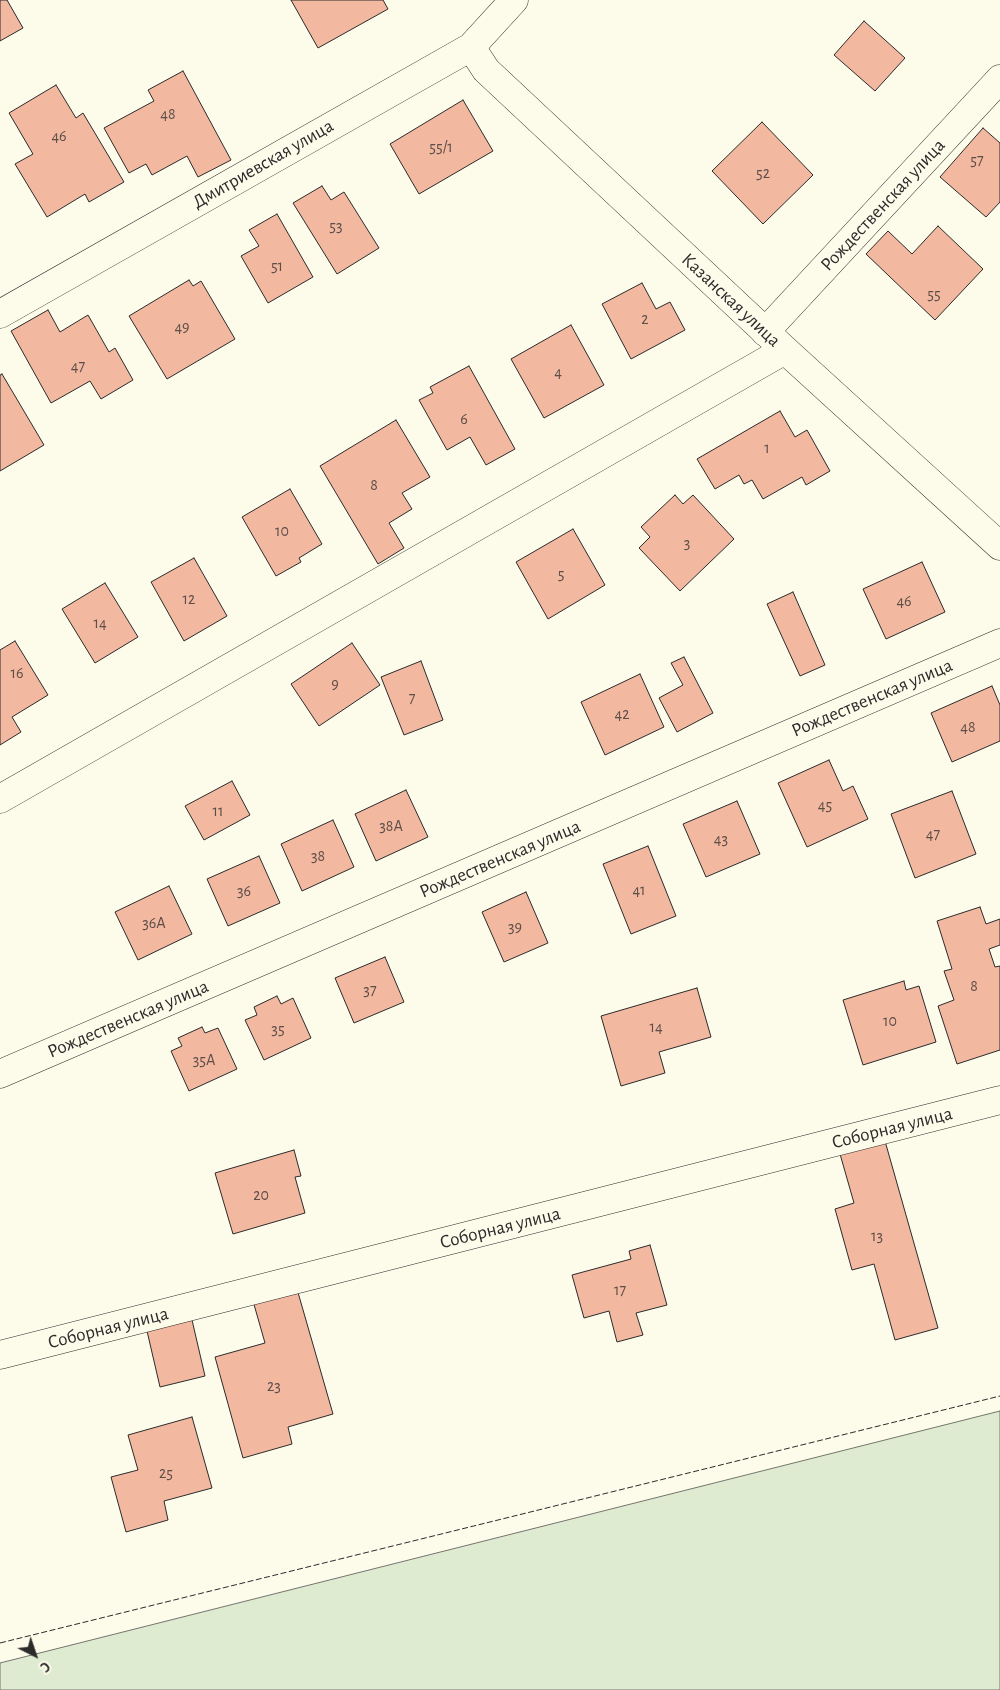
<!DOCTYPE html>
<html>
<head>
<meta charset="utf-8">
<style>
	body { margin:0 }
	#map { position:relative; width:1000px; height:1690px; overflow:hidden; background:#fdfbea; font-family:"Alegreya Sans",sans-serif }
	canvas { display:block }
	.north { position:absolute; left:10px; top:1630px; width:50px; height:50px; -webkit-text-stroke:4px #fdfbea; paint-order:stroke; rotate:139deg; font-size:14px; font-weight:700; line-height:20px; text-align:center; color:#2b2b2b }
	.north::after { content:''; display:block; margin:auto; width:18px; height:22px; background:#2b2b2b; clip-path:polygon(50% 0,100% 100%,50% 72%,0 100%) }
</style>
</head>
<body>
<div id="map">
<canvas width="1000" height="1690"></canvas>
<div class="north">С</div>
</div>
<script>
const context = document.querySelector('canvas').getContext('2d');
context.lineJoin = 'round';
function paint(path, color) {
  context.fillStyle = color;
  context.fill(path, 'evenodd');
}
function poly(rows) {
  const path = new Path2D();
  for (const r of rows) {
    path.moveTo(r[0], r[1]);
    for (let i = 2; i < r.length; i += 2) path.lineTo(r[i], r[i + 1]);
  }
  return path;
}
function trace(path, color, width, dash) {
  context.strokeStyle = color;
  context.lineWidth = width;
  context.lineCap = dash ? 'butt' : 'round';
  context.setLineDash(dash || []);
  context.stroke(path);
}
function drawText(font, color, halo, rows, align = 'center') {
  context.font = font + ' "Alegreya Sans",sans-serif';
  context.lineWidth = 4;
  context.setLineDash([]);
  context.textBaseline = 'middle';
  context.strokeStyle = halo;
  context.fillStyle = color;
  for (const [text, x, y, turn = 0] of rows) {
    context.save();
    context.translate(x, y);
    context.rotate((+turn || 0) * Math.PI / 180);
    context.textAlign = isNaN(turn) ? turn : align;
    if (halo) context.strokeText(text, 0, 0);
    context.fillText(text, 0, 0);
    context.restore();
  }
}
const green = poly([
	[1000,1411,1000,1690,0,1690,0,1663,1000,1411]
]);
const building = poly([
	[0,0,7,0,23,28,0,41,0,0],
	[291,0,383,0,388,9,318,48,291,0],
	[864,21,905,58,875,91,834,55,864,21],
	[183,71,231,160,198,177,187,156,152,175,146,164,129,173,104,128,154,101,148,90,183,71],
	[56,85,76,118,83,113,124,182,89,202,85,194,47,217,15,164,33,154,9,113,56,85],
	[463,100,493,151,419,194,390,144,463,100],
	[762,122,813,175,763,224,712,171,762,122],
	[983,128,1000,143,1000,202,986,217,940,177,983,128],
	[322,186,331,200,344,192,379,248,337,274,293,203,322,186],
	[277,214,313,277,268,303,241,256,259,246,249,230,277,214],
	[938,226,983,269,935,320,866,254,888,231,912,254,938,226],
	[189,280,193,286,201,281,235,339,167,379,129,316,189,280],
	[642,283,656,309,670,302,685,330,631,359,602,304,642,283],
	[48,310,60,332,88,315,109,352,115,348,133,380,101,399,90,381,51,403,11,331,48,310],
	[571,325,604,385,544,418,511,359,571,325],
	[469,366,515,449,486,465,470,437,447,450,419,400,433,393,430,387,469,366],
	[2,374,44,445,0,471,0,375,2,374],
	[780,411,795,437,807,430,830,471,806,485,802,477,763,499,752,480,744,484,739,475,715,489,697,459,780,411],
	[396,420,430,477,402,493,412,509,389,523,404,548,378,564,320,466,396,420],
	[290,489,322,544,299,558,301,562,276,576,242,517,290,489],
	[675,495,683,504,693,495,734,539,680,591,639,548,650,537,641,527,675,495],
	[573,529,605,585,548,619,516,562,573,529],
	[194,558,227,616,184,641,151,582,194,558],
	[922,562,945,612,886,639,863,589,922,562],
	[105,583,138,637,95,663,62,609,105,583],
	[793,592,825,665,800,676,767,604,793,592],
	[15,641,48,695,12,717,21,732,0,745,0,650,15,641],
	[352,643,380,685,319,726,291,684,352,643],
	[684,657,713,713,677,732,659,698,683,685,671,663,684,657],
	[421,661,443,720,404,735,381,677,421,661],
	[640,674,664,727,605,755,581,702,640,674],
	[992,686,1000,705,1000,741,952,762,931,713,992,686],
	[829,760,843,791,853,786,868,819,807,847,778,783,829,760],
	[232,781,250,815,204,840,185,806,232,781],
	[406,790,428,837,376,861,355,814,406,790],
	[952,791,976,854,915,878,891,814,952,791],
	[737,801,760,854,706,877,683,824,737,801],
	[333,820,354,867,302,891,281,844,333,820],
	[648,846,676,916,631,934,603,864,648,846],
	[259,856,280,903,228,926,207,879,259,856],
	[169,886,192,934,138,960,115,912,169,886],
	[526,892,548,943,504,962,482,912,526,892],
	[980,907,986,924,1000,919,1000,945,989,949,995,967,1000,966,1000,1050,957,1064,938,1006,954,1000,944,971,952,969,937,921,980,907],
	[385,957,404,1002,354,1023,335,978,385,957],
	[904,981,906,990,919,986,936,1042,863,1065,843,1000,904,981],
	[697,988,711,1037,659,1052,665,1073,621,1086,601,1016,697,988],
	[277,996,281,1004,293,998,311,1038,264,1060,245,1020,257,1015,254,1007,277,996],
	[202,1027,205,1033,218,1028,237,1069,189,1091,171,1051,182,1046,178,1038,202,1027],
	[885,1141,938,1328,895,1340,874,1264,852,1270,835,1209,854,1203,840,1154,885,1141],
	[294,1150,301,1176,295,1177,305,1213,233,1234,215,1173,294,1150],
	[650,1245,667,1305,636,1313,643,1335,617,1342,609,1311,584,1318,572,1275,631,1259,629,1251,650,1245],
	[297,1289,333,1414,288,1427,292,1444,243,1458,215,1357,265,1343,253,1301,297,1289],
	[192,1320,205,1376,160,1387,147,1331,192,1320],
	[192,1417,212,1488,164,1501,168,1520,126,1532,111,1477,138,1470,128,1435,192,1417]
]);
const minor = poly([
	[471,47,486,70,785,350,1000,546],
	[0,314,471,47,514,0],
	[765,332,1000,79],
	[0,799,785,350],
	[0,1074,1000,643],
	[0,1355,1000,1100]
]);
const fence = poly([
	[0,1643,1000,1396]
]);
const numberNames = [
	["48",168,114],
	["46",59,136],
	["55/1",441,147],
	["57",977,160],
	["52",763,173],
	["53",336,226],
	["51",277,266],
	["55",934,294],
	["2",645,319],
	["49",182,327],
	["47",78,366],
	["4",558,372],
	["6",464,419],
	["1",767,448],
	["8",374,485],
	["10",282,531],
	["3",687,543],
	["5",561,574],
	["12",189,599],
	["46",904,601],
	["14",100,623],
	["16",17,673],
	["9",335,684],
	["7",412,698],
	["42",622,714],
	["48",968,727],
	["45",825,805],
	["11",218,811],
	["38А",391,826],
	["47",933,834],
	["43",721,839],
	["38",318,856],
	["41",639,890],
	["36",244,891],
	["36А",154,923],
	["39",515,927],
	["8",974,986],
	["37",370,990],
	["10",890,1021],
	["14",656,1027],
	["35",278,1029],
	["35А",204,1060],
	["20",261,1195],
	["13",877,1236],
	["17",620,1290],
	["23",274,1386],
	["25",166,1473]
];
const streetNames = [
	["Дмитриевская улица",263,164,-30],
	["Рождественская улица",883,205,-47],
	["Казанская улица",731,300,43],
	["Рождественская улица",872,698,-23],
	["Рождественская улица",500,859,-23],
	["Рождественская улица",128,1019,-23],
	["Соборная улица",892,1128,-14],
	["Соборная улица",500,1228,-14],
	["Соборная улица",108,1328,-14]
];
paint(green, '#deebd1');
trace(green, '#74746e', 1);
paint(building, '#f2b8a0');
trace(building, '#2b2b2b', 1);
trace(minor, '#2b2b2b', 29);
trace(minor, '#fdfbea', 28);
trace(fence, '#2b2b2b', 1, [6, 2.5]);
drawText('16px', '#5d4e48', null, numberNames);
drawText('19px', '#2b2b2b', '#fdfbea', streetNames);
</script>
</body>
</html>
